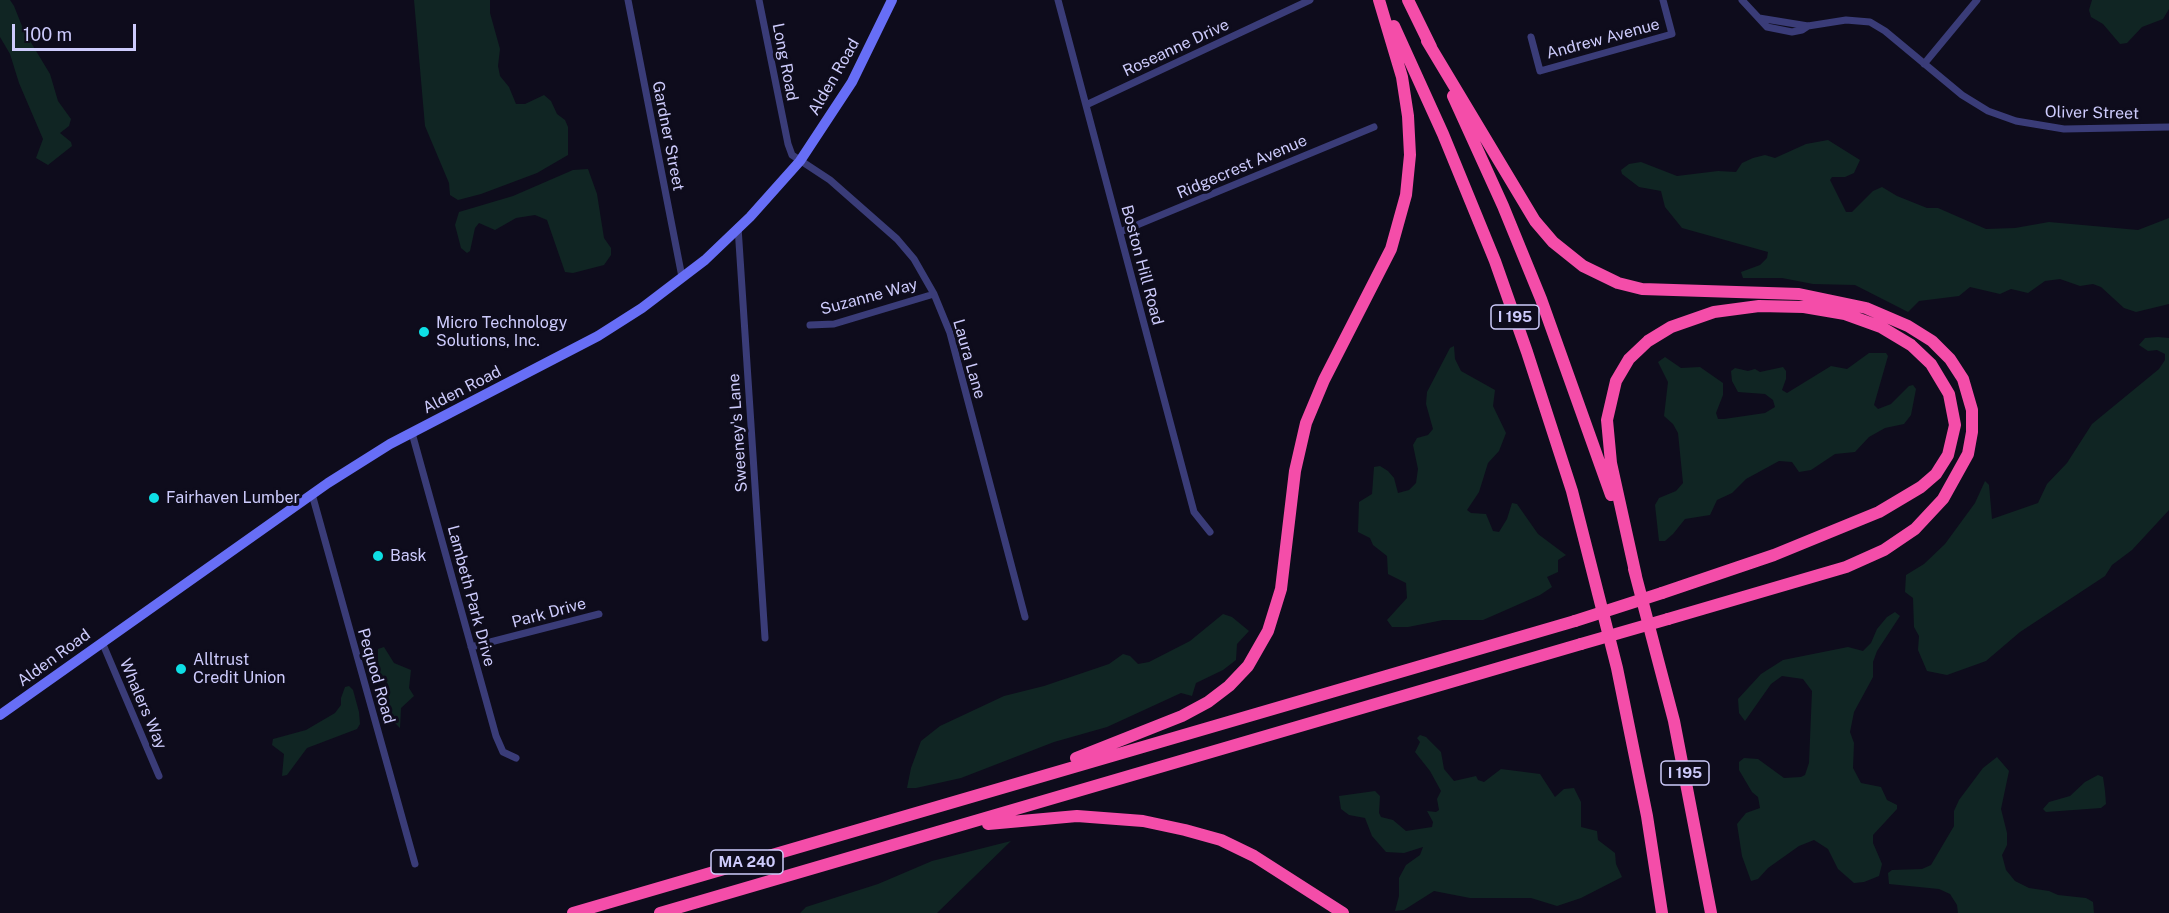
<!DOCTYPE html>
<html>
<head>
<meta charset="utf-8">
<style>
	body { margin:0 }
	#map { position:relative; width:2169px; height:913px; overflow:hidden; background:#0e0c1c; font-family:"Public Sans",sans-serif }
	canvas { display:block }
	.scale { position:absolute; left:12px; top:24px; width:124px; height:27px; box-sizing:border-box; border:3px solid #cdcbfc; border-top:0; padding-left:8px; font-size:18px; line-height:21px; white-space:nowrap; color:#cdcbfc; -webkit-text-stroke:4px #0e0c1c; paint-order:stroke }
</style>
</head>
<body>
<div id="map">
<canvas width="2169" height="913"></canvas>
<div class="scale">100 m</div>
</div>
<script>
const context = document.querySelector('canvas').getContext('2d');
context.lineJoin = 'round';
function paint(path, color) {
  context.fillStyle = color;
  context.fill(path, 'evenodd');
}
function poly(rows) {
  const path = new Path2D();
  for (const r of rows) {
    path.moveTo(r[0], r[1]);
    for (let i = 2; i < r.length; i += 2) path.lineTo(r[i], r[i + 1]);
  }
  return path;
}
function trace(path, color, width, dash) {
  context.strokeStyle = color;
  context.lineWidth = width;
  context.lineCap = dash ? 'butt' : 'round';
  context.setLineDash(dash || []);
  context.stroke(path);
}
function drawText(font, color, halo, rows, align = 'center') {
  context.font = font + ' "Public Sans",sans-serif';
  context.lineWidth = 6;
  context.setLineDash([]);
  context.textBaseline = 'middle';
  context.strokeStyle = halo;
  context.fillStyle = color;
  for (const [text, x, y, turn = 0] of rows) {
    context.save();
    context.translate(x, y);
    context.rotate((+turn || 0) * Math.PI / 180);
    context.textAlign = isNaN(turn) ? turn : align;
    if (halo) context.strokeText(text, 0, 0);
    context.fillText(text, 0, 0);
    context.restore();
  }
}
const green = poly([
	[0,0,10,0,14,6,24,31,50,74,58,101,71,119,69,126,60,133,71,142,72,146,48,165,36,158,43,139,19,83,10,54,0,37],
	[414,0,490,0,490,13,500,49,498,66,500,76,509,87,516,104,525,104,544,95,551,101,557,114,565,120,568,127,568,155,537,173,481,194,458,200,450,195,449,183,425,126],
	[2092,0,2169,0,2169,9,2163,19,2142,27,2127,43,2120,44,2103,24,2091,17,2089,10],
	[1828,140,1860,160,1854,173,1845,177,1832,177,1830,180,1846,212,1852,212,1873,191,1882,187,1897,196,1927,208,1938,208,1986,229,2015,228,2049,222,2138,230,2169,218,2169,304,2136,312,2124,308,2101,287,2093,284,2080,286,2060,279,2045,281,2028,293,2011,289,2000,294,1970,287,1959,296,1919,301,1908,312,1855,285,1813,284,1782,278,1743,278,1741,272,1760,265,1767,258,1768,252,1682,228,1665,207,1661,191,1639,187,1622,174,1621,170,1629,164,1641,162,1677,176,1718,171,1736,172,1742,163,1753,158,1765,155,1775,158,1806,144],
	[588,169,597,194,604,238,611,248,611,255,604,265,573,273,565,272,547,220,535,215,516,218,495,230,479,223,475,228,470,251,467,253,461,248,455,225,459,212,513,196,573,170],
	[2158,337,2169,338,2169,510,2132,550,2112,565,2105,576,2020,632,1986,661,1947,675,1927,671,1918,650,1919,636,1914,627,1913,598,1905,592,1906,575,1924,564,1945,544,1975,503,1985,481,1989,485,1992,519,2038,503,2047,484,2067,463,2092,424,2159,369,2165,360,2165,354,2157,350,2148,351,2139,345,2145,338],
	[1454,346,1455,359,1461,371,1495,390,1493,406,1506,433,1499,451,1488,463,1479,492,1467,510,1471,513,1486,514,1493,531,1499,532,1507,519,1512,503,1517,504,1538,534,1566,555,1558,560,1558,572,1547,577,1552,587,1540,595,1483,620,1443,620,1408,627,1392,627,1387,620,1407,598,1406,583,1388,574,1387,556,1373,545,1370,538,1358,532,1359,502,1372,494,1374,467,1380,466,1388,471,1394,478,1398,493,1409,490,1416,483,1418,469,1413,445,1417,438,1428,435,1433,429,1426,404,1427,392,1450,348],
	[1869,353,1886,353,1888,356,1874,405,1878,409,1891,404,1909,386,1913,385,1916,389,1911,415,1904,424,1885,428,1869,437,1855,452,1835,454,1811,470,1799,472,1792,462,1779,461,1746,479,1732,493,1717,500,1710,515,1685,519,1673,534,1665,541,1659,541,1655,505,1659,498,1676,491,1683,483,1678,433,1673,424,1664,416,1668,382,1658,362,1665,357,1681,368,1700,367,1723,383,1723,395,1716,413,1718,419,1724,419,1765,413,1775,407,1773,400,1765,394,1738,392,1732,381,1731,371,1735,368,1748,371,1755,369,1760,372,1783,367,1786,371,1786,379,1782,390,1787,393,1831,366,1847,369],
	[1895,612,1900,616,1877,651,1873,662,1873,677,1854,712,1850,732,1854,743,1853,768,1861,783,1881,787,1887,800,1897,805,1897,809,1873,835,1873,843,1882,864,1879,876,1864,882,1854,883,1838,869,1828,849,1814,840,1799,846,1768,868,1758,879,1751,881,1742,856,1737,824,1746,813,1760,808,1758,797,1752,792,1739,770,1739,762,1744,758,1758,759,1784,778,1801,777,1805,775,1809,763,1812,691,1803,679,1782,676,1771,684,1745,721,1739,713,1738,699,1761,674,1783,660,1848,647,1863,651,1871,643,1877,629,1887,617],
	[1223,614,1232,617,1249,631,1237,644,1236,660,1223,670,1196,683,1192,696,1181,693,1107,727,1054,742,961,778,916,788,907,788,911,768,921,741,940,726,1004,696,1044,686,1109,664,1123,654,1130,656,1138,664,1149,662,1190,641],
	[384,647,394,663,411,670,409,688,414,696,401,708,400,728,386,714,384,707,388,684,378,674,378,649],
	[349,686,353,690,359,712,360,724,357,729,307,748,287,775,282,776,284,754,272,745,273,739,306,730,335,713,341,705,341,698,345,687],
	[1420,735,1426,737,1441,752,1444,769,1454,781,1476,776,1478,780,1484,782,1501,769,1540,774,1555,797,1564,789,1574,788,1581,802,1581,827,1597,831,1598,840,1615,853,1616,864,1622,877,1581,898,1557,906,1531,898,1470,898,1434,891,1404,910,1395,911,1399,896,1399,878,1406,865,1420,855,1423,847,1404,853,1386,852,1372,836,1365,818,1349,815,1341,809,1339,796,1375,791,1380,796,1379,813,1381,817,1393,820,1406,831,1432,827,1433,822,1427,811,1436,812,1439,810,1437,799,1441,791,1430,771,1415,752,1420,742,1417,738],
	[1997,757,2009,771,2001,809,2007,833,2007,845,2002,855,2006,870,2015,881,2029,888,2049,891,2058,895,2086,898,2093,902,2094,913,1958,913,1957,905,1950,894,1939,889,1889,884,1888,873,1892,870,1922,869,1931,865,1954,826,1954,811,1959,800,1983,768],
	[2098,775,2103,777,2105,791,2106,804,2101,808,2046,812,2043,809,2049,802,2070,796,2085,782],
	[1011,841,937,913,800,913,806,907,878,884,932,861]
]);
const street = poly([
	[628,0,682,277],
	[759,0,788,144,792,155,830,180,897,239,914,259,934,294,950,333,1025,617],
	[1058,0,1194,512,1210,532],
	[1742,0,1767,27,1792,32,1802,30,1808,26],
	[1759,18,1808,26,1846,20,1870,22,1885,31,1962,95,1988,111,2016,121,2064,129,2169,127],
	[1531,37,1540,71,1672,34,1663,0],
	[1924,64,1977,0],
	[1086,105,1310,0],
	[738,227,765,638],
	[1120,232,1374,127],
	[810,325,834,324,934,294],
	[412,433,496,736,503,752,516,758],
	[312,494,415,864],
	[102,642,159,776],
	[471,647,599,614]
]);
const secondary = poly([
	[0,715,328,483,390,444,598,336,642,308,705,260,750,217,800,161,852,82,892,0]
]);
const highway = poly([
	[1408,0,1431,47],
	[1394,26,1443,134,1495,261,1527,352,1572,491,1617,668,1647,816,1662,913],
	[1427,41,1535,221,1553,242,1583,266,1618,283,1642,289,1799,294,1866,308,1908,326,1932,341,1950,359,1963,379,1972,410,1972,432,1968,454,1943,499,1915,529,1884,550,1846,567,1668,619],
	[1453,96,1503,206,1541,299,1611,495],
	[1634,569,1674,721,1711,913],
	[1636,576,1611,463,1607,420,1616,381,1629,359,1648,341,1671,327,1714,312,1759,306,1804,307,1845,314,1881,327,1911,345,1931,364,1949,394,1955,425,1948,455,1936,474,1921,487,1879,512,1774,555,1662,593],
	[1076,758,1182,716,1208,702,1229,686,1248,666,1268,631,1281,589,1295,471,1306,423,1324,380,1391,249,1406,195,1410,155,1408,116,1402,77,1379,0],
	[988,824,1077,816,1143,821,1185,830,1221,840,1254,856,1343,913],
	[573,913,1575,621],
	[660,913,1581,644]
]);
const highwayBridge = poly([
	[1575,621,1662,593],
	[1581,644,1668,619]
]);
const markers = [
	[424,332,6,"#0edfe5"],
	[154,498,6,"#0edfe5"],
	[378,556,6,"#0edfe5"],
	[181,669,6,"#0edfe5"]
];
const shields = [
	[1515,317,48],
	[1685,773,48],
	[747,862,72]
];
const shieldNames = [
	["I 195",1515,317],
	["I 195",1685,773],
	["MA 240",747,862]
];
const streetNames = [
	["Andrew Avenue",1603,39,-15],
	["Roseanne Drive",1176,48,-25],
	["Long Road",785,62,79],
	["Alden Road",834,77,-60],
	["Oliver Street",2092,113,1],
	["Gardner Street",668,136,79],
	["Ridgecrest Avenue",1242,167,-23],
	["Boston Hill Road",1142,265,75],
	["Suzanne Way",869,297,-15],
	["Laura Lane",969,359,74],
	["Alden Road",462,390,-27],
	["Sweeney's Lane",738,433,-94],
	["Lambeth Park Drive",471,596,75],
	["Park Drive",549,613,-15],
	["Alden Road",54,658,-36],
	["Pequod Road",376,676,74],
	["Whalers Way",143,704,67]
];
const poiNames = [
	["Micro Technology",436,323],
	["Solutions, Inc.",436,341],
	["Fairhaven Lumber",166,498],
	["Bask",390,556],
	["Alltrust",193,660],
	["Credit Union",193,678]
];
paint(green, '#102523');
trace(street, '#3a3c78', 7);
trace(secondary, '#676ef6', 10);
trace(highway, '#f44da9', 12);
trace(highwayBridge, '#f44da9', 12);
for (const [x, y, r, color] of markers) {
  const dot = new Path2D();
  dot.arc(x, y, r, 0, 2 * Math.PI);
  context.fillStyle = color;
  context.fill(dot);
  trace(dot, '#0e0c1c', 2);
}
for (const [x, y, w] of shields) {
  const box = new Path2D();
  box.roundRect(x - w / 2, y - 12, w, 24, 4.5);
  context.fillStyle = '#0e0c1c';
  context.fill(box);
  trace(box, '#cdcbfc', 1.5);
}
drawText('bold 15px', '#cdcbfc', null, shieldNames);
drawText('16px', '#cdcbfc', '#0e0c1c', streetNames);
drawText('16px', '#cdcbfc', '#0e0c1c', poiNames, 'left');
</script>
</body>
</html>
